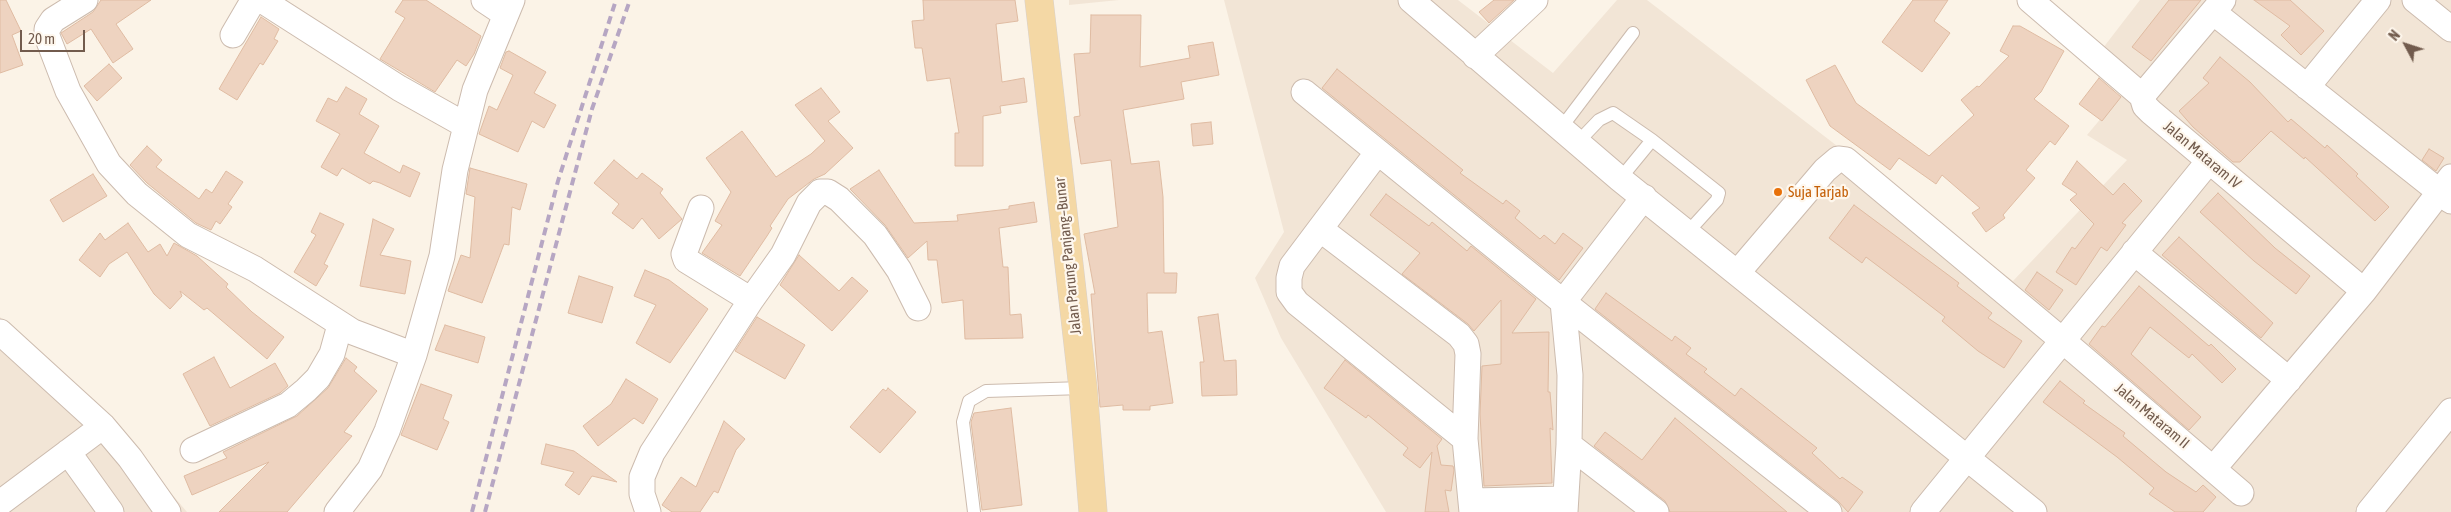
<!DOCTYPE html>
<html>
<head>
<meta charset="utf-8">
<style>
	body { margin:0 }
	#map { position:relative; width:2451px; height:512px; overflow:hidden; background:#fbf3e7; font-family:"Asap Condensed",sans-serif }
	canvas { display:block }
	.north { position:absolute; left:2381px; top:20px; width:50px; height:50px; -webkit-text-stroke:4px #fef7ed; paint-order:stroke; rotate:310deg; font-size:14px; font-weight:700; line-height:20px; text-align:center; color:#725b4d }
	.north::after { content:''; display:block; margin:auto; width:18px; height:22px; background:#725b4d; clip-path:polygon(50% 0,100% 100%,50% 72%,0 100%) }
	.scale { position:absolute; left:20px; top:30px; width:65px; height:22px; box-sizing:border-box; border:2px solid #725b4d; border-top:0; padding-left:6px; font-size:15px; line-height:18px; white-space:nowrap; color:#725b4d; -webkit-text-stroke:4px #fef7ed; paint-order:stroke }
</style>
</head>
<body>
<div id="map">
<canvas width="2451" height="512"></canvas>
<div class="north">N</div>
<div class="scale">20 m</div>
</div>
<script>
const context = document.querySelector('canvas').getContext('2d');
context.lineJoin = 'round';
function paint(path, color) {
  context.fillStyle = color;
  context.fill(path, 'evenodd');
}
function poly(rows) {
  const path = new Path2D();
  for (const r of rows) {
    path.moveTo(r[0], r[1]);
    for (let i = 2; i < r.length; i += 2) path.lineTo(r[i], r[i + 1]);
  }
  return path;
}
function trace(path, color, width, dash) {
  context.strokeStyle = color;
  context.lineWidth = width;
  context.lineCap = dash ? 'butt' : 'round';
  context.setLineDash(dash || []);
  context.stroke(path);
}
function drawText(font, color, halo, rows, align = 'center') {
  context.font = font + ' "Asap Condensed",sans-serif';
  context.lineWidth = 4.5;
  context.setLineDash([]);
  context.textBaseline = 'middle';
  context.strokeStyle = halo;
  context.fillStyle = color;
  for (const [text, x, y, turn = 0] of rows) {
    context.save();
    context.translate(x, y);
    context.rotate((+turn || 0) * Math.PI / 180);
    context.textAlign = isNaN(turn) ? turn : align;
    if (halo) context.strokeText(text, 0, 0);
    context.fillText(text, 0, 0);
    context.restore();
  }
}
const residential = poly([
	[1069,0,1119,0,1069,5],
	[1224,0,1458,0,1553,73,1617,0,1647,0,2013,281,2127,160,2087,135,2134,79,2096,57,2140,0,2451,0,2451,512,1386,512,1281,338,1255,278,1284,232],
	[0,317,54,373,93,401,187,512,0,512]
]);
const building = poly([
	[0,0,6,0,21,31,12,35,23,65,0,73,0,0],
	[101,0,151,0,116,24,133,49,113,63,91,29,67,44,61,33,93,12,101,0],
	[403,0,426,0,481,36,474,54,466,66,457,60,435,92,380,59,405,18,395,12,403,0],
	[923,0,1015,0,1018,21,996,24,1002,82,1024,78,1027,102,1000,106,1001,113,983,116,983,166,955,166,955,133,959,133,950,78,927,81,922,48,915,48,912,21,924,20,923,0],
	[1494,0,1514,0,1489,23,1479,12,1494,0],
	[1913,0,1948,0,1934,21,1950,33,1922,72,1882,42,1913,0],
	[2169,0,2201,0,2151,61,2132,47,2169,0],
	[2254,0,2290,0,2324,31,2301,55,2281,35,2290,26,2254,0],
	[1091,15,1141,15,1140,67,1190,58,1188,46,1213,42,1219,75,1181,82,1184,99,1123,110,1131,164,1159,161,1163,197,1164,273,1177,273,1176,293,1147,293,1148,333,1162,331,1173,403,1150,406,1150,410,1123,410,1123,405,1100,407,1091,294,1095,294,1084,234,1118,227,1111,160,1081,164,1074,117,1080,116,1074,54,1090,53,1091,15],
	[261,17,279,29,274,39,278,41,263,65,260,63,237,100,219,89,261,17],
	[2013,26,2020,26,2064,51,2041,92,2034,99,2069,126,2055,145,2050,141,2026,170,2035,178,2003,215,2005,218,1986,232,1972,213,1980,208,1942,175,1936,184,1899,158,1890,170,1830,126,1806,80,1835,65,1856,103,1929,156,1974,115,1961,100,1977,86,1979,87,2009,56,2000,51,2013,26],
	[509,51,546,72,534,93,556,105,544,128,532,121,518,152,479,134,489,106,497,110,513,75,500,68,506,52,509,51],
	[2220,57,2250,82,2288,122,2291,119,2325,148,2327,145,2358,174,2356,176,2389,207,2375,221,2305,157,2304,159,2271,131,2240,162,2233,162,2193,127,2179,111,2209,83,2203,78,2220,57],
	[109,64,122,78,97,101,84,86,109,64],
	[1337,69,1463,170,1460,173,1503,204,1506,200,1520,211,1515,218,1540,239,1544,235,1555,244,1563,233,1583,248,1559,280,1322,88,1337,69],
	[2099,78,2121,97,2102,121,2079,104,2099,78],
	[346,87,367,99,359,114,379,126,364,153,400,173,403,165,420,173,410,197,380,183,373,181,370,184,342,168,337,176,321,167,340,134,316,121,328,98,337,102,346,87],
	[821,88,840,112,828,121,853,148,825,174,814,179,788,199,770,226,772,228,767,236,740,276,702,253,722,225,715,221,731,192,706,158,742,131,776,177,811,154,825,141,795,105,821,88],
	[1211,122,1213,144,1193,146,1191,124,1211,122],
	[147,146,162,160,156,167,199,199,206,189,212,193,226,171,243,182,228,204,232,207,220,224,216,221,211,230,196,223,147,183,130,165,147,146],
	[2429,149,2444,158,2436,171,2422,160,2429,149],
	[614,160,637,179,642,173,663,189,660,193,682,219,659,239,642,218,633,229,612,213,619,204,594,183,614,160],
	[2077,161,2113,195,2124,183,2142,201,2122,223,2126,225,2107,251,2101,247,2076,285,2056,272,2072,247,2075,249,2094,224,2070,200,2077,194,2062,184,2077,161],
	[470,168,527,184,520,210,512,207,509,245,504,244,482,303,448,291,461,255,470,258,475,197,466,194,470,168],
	[879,170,914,223,958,221,957,215,1009,209,1009,206,1034,202,1037,222,999,228,1003,267,1008,267,1010,315,1021,314,1023,338,965,339,963,300,942,303,937,260,928,260,927,241,908,258,885,225,850,189,879,170],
	[93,174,107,196,63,222,50,200,93,174],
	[2218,193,2275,248,2310,276,2296,294,2254,261,2200,212,2218,193],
	[1386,194,1429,226,1432,222,1467,251,1471,246,1536,299,1512,333,1549,332,1548,392,1550,392,1553,430,1550,428,1552,483,1484,486,1480,414,1482,366,1501,364,1501,300,1474,331,1468,324,1402,274,1420,253,1370,215,1386,194],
	[1854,205,1959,283,1957,286,1992,313,1988,318,2022,341,2004,368,1978,351,1942,321,1945,317,1906,287,1866,257,1862,263,1829,238,1854,205],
	[320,213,344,224,324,264,328,266,316,286,294,272,316,235,311,232,320,213],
	[373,219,394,229,380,255,411,261,405,294,360,286,373,219],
	[128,223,148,252,160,244,167,256,174,243,197,256,228,284,226,287,252,312,284,337,267,359,207,308,204,310,180,291,182,296,170,309,154,294,127,252,109,264,100,277,79,260,100,233,105,240,128,223],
	[2179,237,2273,323,2261,338,2162,255,2179,237],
	[799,255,839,291,852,277,868,291,832,331,780,285,799,255],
	[645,270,669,280,708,309,670,363,636,343,656,305,634,296,645,270],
	[2037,272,2063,290,2049,310,2025,290,2037,272],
	[579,276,613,287,602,323,568,313,579,276],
	[2139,286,2209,346,2211,344,2236,369,2222,383,2192,354,2189,358,2150,327,2131,354,2201,417,2189,430,2089,344,2102,326,2105,327,2139,286],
	[1606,293,1672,341,1675,336,1691,348,1686,354,1707,369,1704,372,1735,396,1741,388,1817,448,1812,453,1840,479,1842,477,1863,492,1848,512,1838,501,1595,309,1606,293],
	[1218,314,1224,361,1236,360,1237,395,1202,396,1200,362,1204,362,1198,317,1218,314],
	[757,317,805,345,785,379,735,351,757,317],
	[445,325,485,337,478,363,435,350,445,325],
	[214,357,230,388,275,363,288,386,280,393,210,426,183,374,214,357],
	[346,358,357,367,354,371,377,391,344,432,352,436,287,512,219,512,269,462,192,495,184,476,227,458,223,452,297,416,328,388,346,358],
	[1345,360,1442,439,1437,446,1441,465,1453,466,1454,470,1451,491,1445,490,1449,512,1425,512,1432,452,1420,468,1403,455,1408,448,1368,415,1366,418,1324,388,1345,360],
	[626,379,658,399,643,424,634,418,598,446,583,426,611,404,626,379],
	[2060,381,2085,401,2083,403,2125,433,2123,436,2166,472,2196,492,2203,485,2216,497,2203,512,2175,512,2149,494,2154,488,2117,457,2043,402,2060,381],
	[421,384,452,395,443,419,449,422,437,450,401,435,421,384],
	[888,388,916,412,880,453,850,427,883,389,886,391,888,388],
	[1011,408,1022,505,982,510,971,422,974,413,1011,408],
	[1675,418,1787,512,1670,512,1665,501,1594,446,1605,432,1642,460,1675,418],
	[724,421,745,439,736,450,718,493,714,491,700,512,672,512,662,505,681,477,696,487,724,421],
	[546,444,574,451,617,482,592,476,579,495,565,485,574,472,541,464,546,444]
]);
const lane = poly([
	[1561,128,1633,33],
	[1578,142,1599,120,1613,113,1652,140,1719,193,1717,200,1687,233],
	[1620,179,1652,140],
	[974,512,963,422,969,401,986,391,1083,388]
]);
const street = poly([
	[85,0,53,20,47,29,47,36,68,91,109,164,137,194,188,235,255,269,353,332,414,355],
	[484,0,505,14],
	[1411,0,1620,179,2034,512],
	[2030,0,2142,96],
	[2415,0,2451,29],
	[2213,12,2451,201],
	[233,35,250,6,255,1,263,1,399,88,465,125],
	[1475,56,1535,0],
	[2307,87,2378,0],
	[1304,92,1563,302,1829,512],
	[2142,96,2145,106,2151,112,2364,291],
	[2142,96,2223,0],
	[1377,153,1292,266,1289,278,1289,292,1297,303,1465,439],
	[701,208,684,254,686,260,751,300,783,255,809,203,820,192,828,192,839,199,875,235,899,270,918,308],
	[1320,229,1459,335,1466,344,1468,354,1465,439,1472,512],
	[2134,252,2289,380],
	[1738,272,1825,170,1838,159,1846,160,2062,340,2241,493],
	[0,332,103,426,130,458,168,512],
	[1569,445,1656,512],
	[193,450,288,405,306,390,318,378,332,354,340,325],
	[68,452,111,512],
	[2213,469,2364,291,2451,177],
	[1472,501,1565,499],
	[0,503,103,426],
	[337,512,370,469,387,431,414,355,442,256,455,170,475,90,512,0],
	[648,512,642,494,642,477,652,453,751,300],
	[1565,512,1569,445,1570,375,1563,302,1644,197],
	[1923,512,2209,161],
	[2369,512,2451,411]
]);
const primary = poly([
	[1039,0,1083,388,1093,512]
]);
const rail = poly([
	[472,512,558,181,616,0],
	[485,512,592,109,630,0]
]);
const markers = [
	[1778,192,5,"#e8710a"]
];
const streetNames = [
	["Jalan Mataram IV",2202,155,40],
	["Jalan Parung Panjang–Bunar",1068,256,-96],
	["Jalan Mataram II",2152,416,40]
];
const foodNames = [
	["Suja Tarjab",1788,192]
];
paint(residential, '#f2e5d6');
paint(building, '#eed3c0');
trace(building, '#dfbba2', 1);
trace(lane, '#ccbbae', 14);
trace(street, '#ccbbae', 27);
trace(primary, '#d8d1cd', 29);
trace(lane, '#fff', 12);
trace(street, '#fff', 25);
trace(primary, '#f4d8a5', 28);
trace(rail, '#b6a6c3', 4, [8, 5]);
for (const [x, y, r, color] of markers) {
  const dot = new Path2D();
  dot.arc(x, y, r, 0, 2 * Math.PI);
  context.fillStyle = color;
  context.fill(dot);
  trace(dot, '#fef7ed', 2);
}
drawText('15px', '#725b4d', '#fef7ed', streetNames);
drawText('15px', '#c56008', '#fef7ed', foodNames, 'left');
</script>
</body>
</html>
